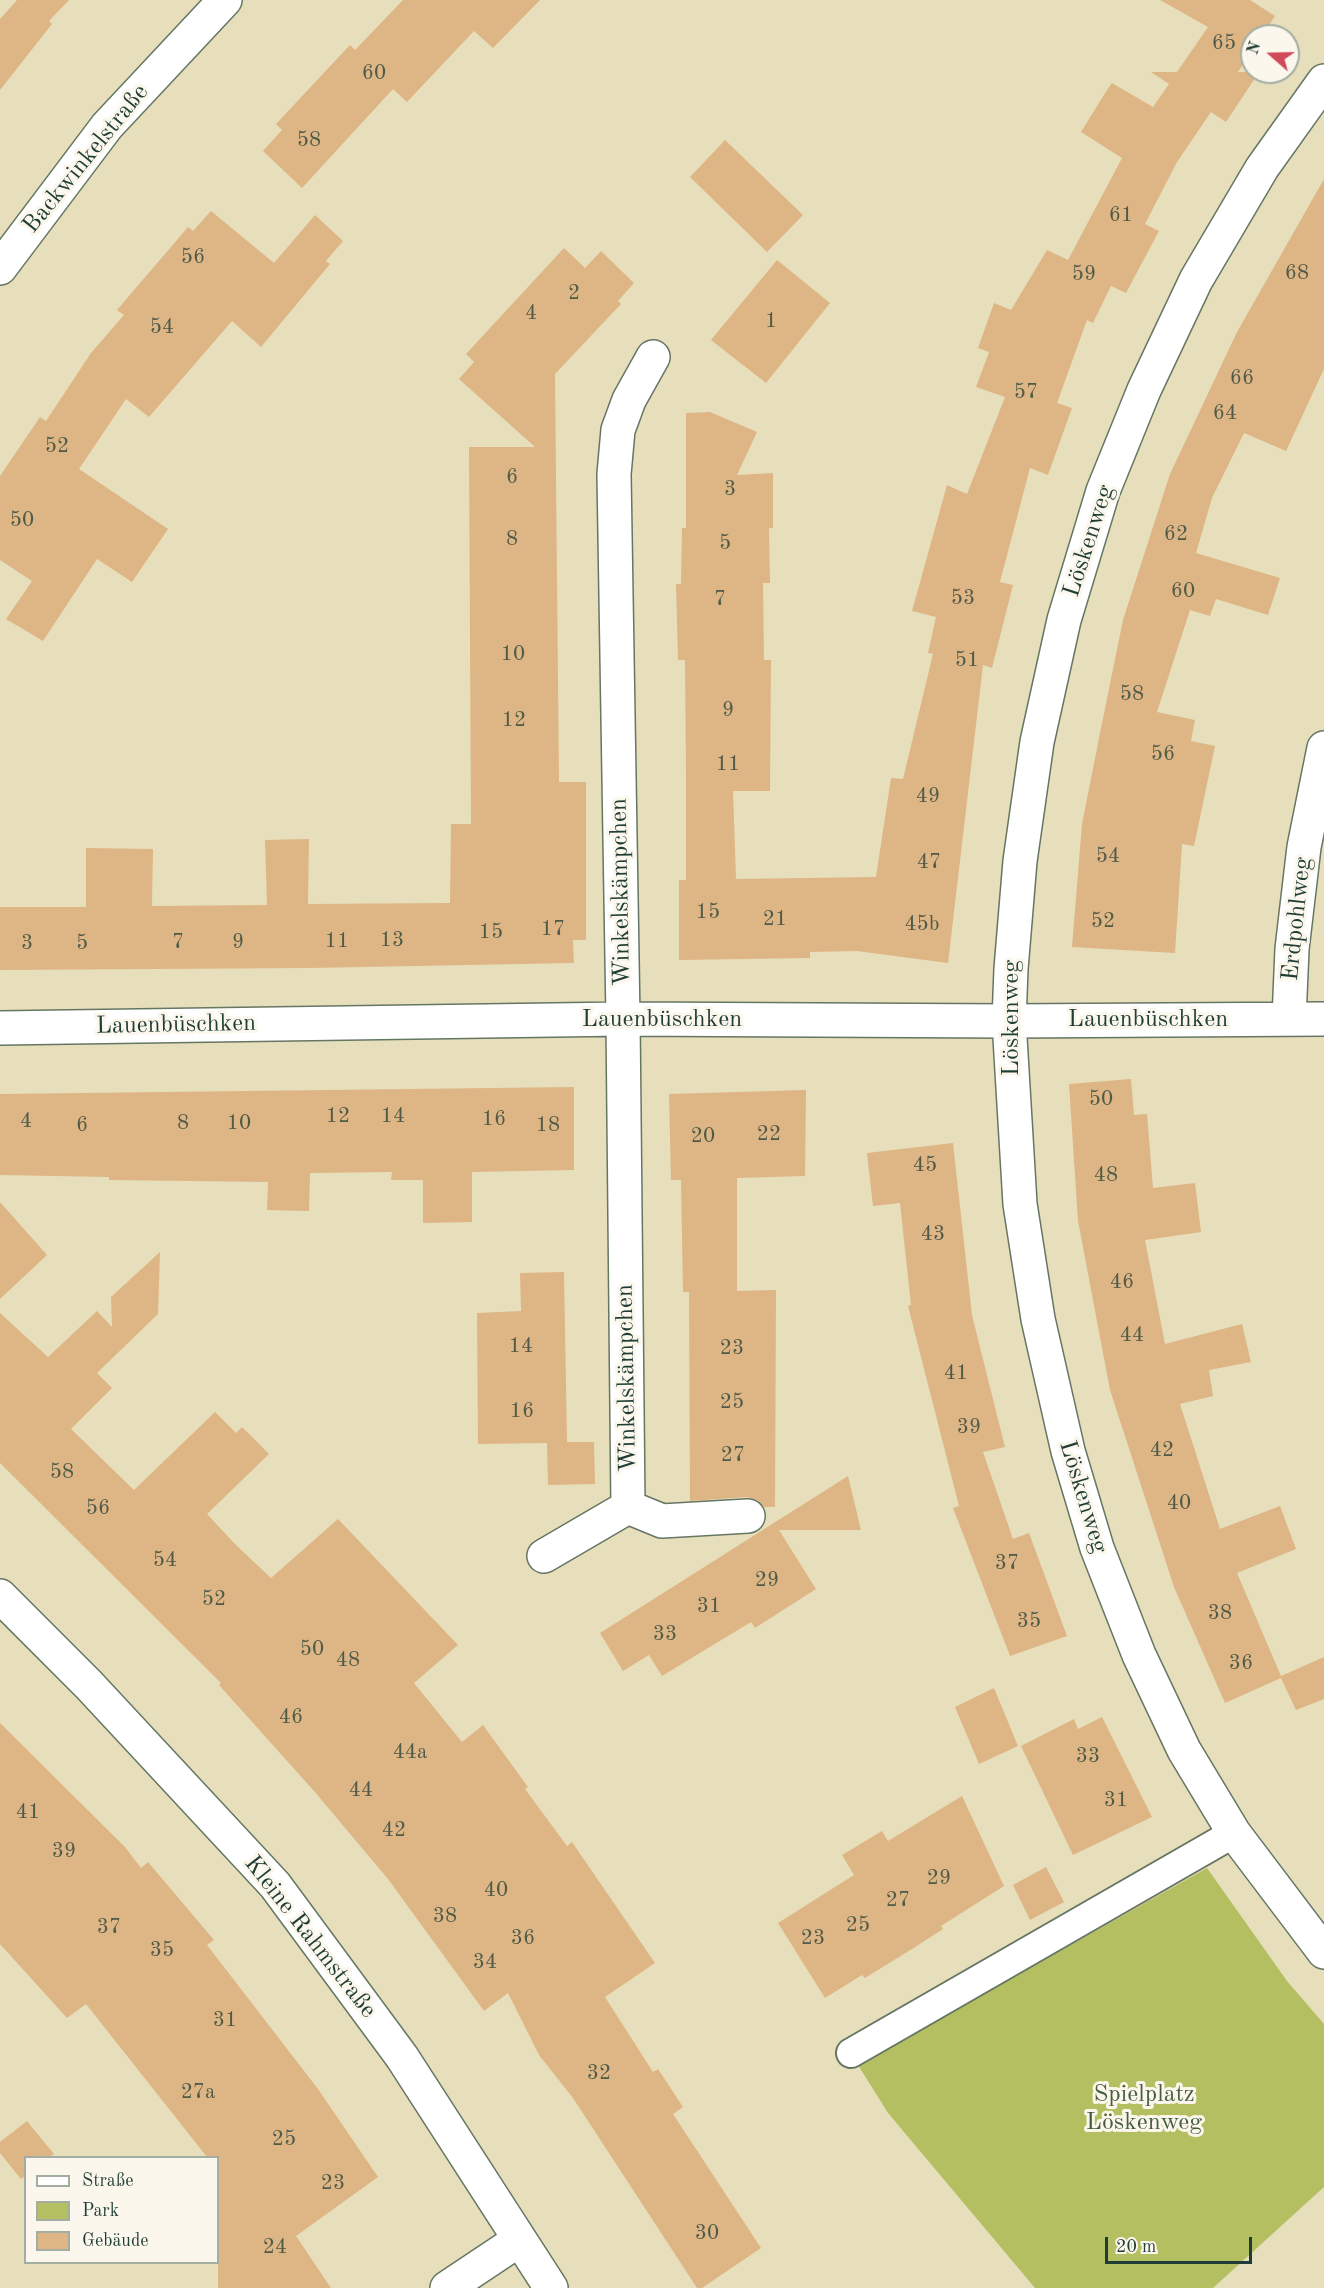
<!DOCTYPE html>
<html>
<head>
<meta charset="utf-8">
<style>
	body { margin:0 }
	#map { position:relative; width:1324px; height:2288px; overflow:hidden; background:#e7dfbb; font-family:"Old Standard TT",serif }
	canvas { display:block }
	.legend { position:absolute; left:24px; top:2156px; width:195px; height:108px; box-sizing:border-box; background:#fbf7ec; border:2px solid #a3ada2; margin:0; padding:8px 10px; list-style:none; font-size:18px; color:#1f3d34 }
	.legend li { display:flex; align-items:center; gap:12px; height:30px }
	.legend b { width:30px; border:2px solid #a3ada2 }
	.north { position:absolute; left:1240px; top:24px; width:60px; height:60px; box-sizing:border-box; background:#fbf7ec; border:2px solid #a3ada2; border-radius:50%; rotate:290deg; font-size:16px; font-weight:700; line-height:24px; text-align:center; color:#1f3d34 }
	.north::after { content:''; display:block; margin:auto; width:21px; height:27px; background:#d1495b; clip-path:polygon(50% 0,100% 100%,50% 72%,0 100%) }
	.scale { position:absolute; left:1105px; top:2237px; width:147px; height:27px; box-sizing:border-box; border:3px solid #1f3d34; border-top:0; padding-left:8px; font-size:18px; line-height:21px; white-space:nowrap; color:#1f3d34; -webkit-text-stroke:4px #fbf7ec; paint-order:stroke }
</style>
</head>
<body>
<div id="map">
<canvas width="1324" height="2288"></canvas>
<ul class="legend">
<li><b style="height:8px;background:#fff"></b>Straße</li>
<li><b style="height:16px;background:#b3bf61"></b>Park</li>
<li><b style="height:16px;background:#deb584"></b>Gebäude</li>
</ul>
<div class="north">N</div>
<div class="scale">20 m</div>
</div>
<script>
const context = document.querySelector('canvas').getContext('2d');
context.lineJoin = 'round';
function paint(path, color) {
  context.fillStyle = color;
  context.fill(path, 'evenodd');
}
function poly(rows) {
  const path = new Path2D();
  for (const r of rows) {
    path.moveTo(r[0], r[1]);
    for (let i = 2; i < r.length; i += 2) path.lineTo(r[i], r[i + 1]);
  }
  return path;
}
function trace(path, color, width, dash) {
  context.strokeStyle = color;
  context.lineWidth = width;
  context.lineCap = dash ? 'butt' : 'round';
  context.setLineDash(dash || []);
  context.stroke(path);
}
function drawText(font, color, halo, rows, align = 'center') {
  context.font = font + ' "Old Standard TT",serif';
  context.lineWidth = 6;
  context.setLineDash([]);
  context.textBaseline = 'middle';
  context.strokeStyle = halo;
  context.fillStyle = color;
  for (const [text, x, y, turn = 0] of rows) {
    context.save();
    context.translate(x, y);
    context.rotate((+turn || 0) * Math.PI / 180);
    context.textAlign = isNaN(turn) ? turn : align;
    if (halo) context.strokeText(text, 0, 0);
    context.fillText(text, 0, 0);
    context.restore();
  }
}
const green = poly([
	[1207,1868,1287,1981,1324,2024,1324,2187,1213,2288,1035,2288,888,2113,858,2065]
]);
const building = poly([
	[17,0,69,0,49,21,52,24,0,90,0,19],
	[403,0,540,0,493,48,474,31,407,102,393,89,302,188,263,151,282,130,276,124,350,45,355,50],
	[1160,0,1250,0,1275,16,1262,36,1252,36,1252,51,1238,72,1259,72,1226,122,1211,112,1177,162,1145,224,1159,231,1126,293,1111,286,1093,323,1087,320,1057,403,1072,408,1048,475,1030,468,1000,582,1013,585,992,668,983,665,948,963,857,951,810,952,810,958,679,960,679,880,686,880,686,776,685,660,678,660,676,584,681,584,682,528,686,528,686,413,710,412,757,432,737,475,773,473,773,528,769,528,770,583,763,583,764,660,771,660,770,791,733,791,736,879,876,877,891,778,903,779,933,654,928,653,936,617,912,611,947,485,967,494,1005,397,976,387,989,352,978,348,994,303,1011,310,1047,250,1068,260,1122,158,1081,132,1107,90,1112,83,1153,107,1169,84,1151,72,1177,72,1208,27],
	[725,140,803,215,767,252,690,177],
	[1324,179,1324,369,1286,451,1244,433,1212,498,1196,553,1280,578,1268,615,1216,599,1210,616,1190,610,1157,712,1195,720,1191,741,1215,746,1194,846,1182,844,1175,953,1072,947,1082,824,1102,723,1123,620,1170,474,1237,332],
	[211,211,274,263,315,215,343,241,326,261,330,264,261,347,232,321,149,417,126,399,79,469,168,529,132,582,97,559,43,641,6,619,32,581,0,560,0,476,40,417,46,421,91,353,124,315,117,310,188,227,193,231],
	[564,248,585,268,601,251,634,283,618,301,621,304,555,374,559,782,586,782,586,940,573,940,574,963,309,968,0,970,0,907,86,907,86,848,153,849,152,906,267,905,265,840,309,839,308,904,450,903,451,824,471,824,469,447,535,447,459,379,474,362,466,354],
	[777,260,830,303,766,383,711,340],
	[1131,1079,1134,1115,1147,1114,1153,1188,1195,1183,1201,1232,1145,1240,1165,1344,1242,1324,1251,1362,1209,1370,1213,1396,1180,1404,1220,1529,1280,1506,1296,1549,1237,1573,1281,1676,1324,1657,1324,1699,1296,1710,1281,1678,1225,1703,1174,1587,1110,1390,1078,1221,1069,1084],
	[574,1087,574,1170,472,1172,472,1222,423,1223,423,1180,391,1180,392,1172,310,1173,309,1211,267,1210,268,1182,109,1180,109,1177,0,1175,0,1094],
	[806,1090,805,1176,737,1178,737,1291,776,1290,775,1507,764,1507,757,1500,747,1497,690,1501,689,1292,683,1292,681,1180,671,1180,669,1094],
	[953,1143,972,1315,1005,1447,983,1452,1013,1539,1029,1533,1067,1636,1010,1656,953,1508,959,1506,908,1306,911,1305,900,1203,873,1206,867,1153],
	[0,1202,47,1255,0,1299],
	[160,1252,158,1314,97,1373,112,1388,71,1429,134,1490,215,1412,236,1433,242,1427,269,1454,207,1514,236,1545,271,1578,338,1519,458,1645,414,1683,462,1742,483,1725,528,1787,525,1789,567,1846,572,1842,655,1963,605,1997,653,2072,658,2069,683,2107,673,2114,761,2248,702,2288,697,2288,573,2098,539,2055,508,1993,484,2011,388,1879,314,1791,219,1685,221,1683,0,1463,0,1313,48,1357,97,1311,112,1327,111,1297],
	[564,1272,567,1442,594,1442,595,1484,548,1485,547,1443,478,1444,477,1313,521,1311,520,1273],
	[848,1476,861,1530,779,1530,816,1589,755,1628,751,1622,662,1676,649,1655,623,1671,600,1633],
	[994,1688,1018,1746,979,1764,955,1707],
	[1102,1717,1152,1817,1073,1855,1021,1746,1074,1719,1078,1729],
	[0,1723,125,1847,141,1868,148,1862,214,1940,207,1945,318,2089,378,2177,296,2236,331,2288,218,2288,218,2157,207,2157,86,2004,67,2018,0,1944],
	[962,1796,1004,1886,941,1926,943,1929,912,1949,865,1978,862,1975,825,1998,778,1923,854,1875,842,1855,882,1831,888,1841],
	[1046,1867,1064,1902,1030,1920,1013,1885],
	[27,2121,54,2154,49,2157,26,2157,26,2175,21,2179,0,2153,0,2142]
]);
const service = poly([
	[851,2053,1234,1833]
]);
const minor = poly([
	[1324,81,1262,168,1196,280,1144,390,1103,491,1064,620,1037,742,1020,861,1011,969,1009,1021,1020,1204,1038,1319,1068,1451,1097,1548,1139,1655,1184,1750,1234,1833,1324,1952],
	[1289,1019,1292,949,1304,847,1324,748],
	[0,1028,623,1019,1009,1021,1324,1019],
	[628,1507,623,1019,614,474,618,430,629,400,653,357],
	[628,1507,662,1521,748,1516],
	[544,1556,628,1507],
	[0,1596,89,1685,275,1885,402,2057,551,2288],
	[447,2288,519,2240]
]);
const secondary = poly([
	[0,268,107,126,225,0]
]);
const numberNames = [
	["65",1224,43],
	["60",374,73],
	["58",309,140],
	["61",1121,215],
	["56",193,257],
	["68",1297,273],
	["59",1084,274],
	["2",574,293],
	["4",531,313],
	["1",771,321],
	["54",162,327],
	["66",1242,378],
	["57",1026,392],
	["64",1225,413],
	["52",57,446],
	["6",512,477],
	["3",730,489],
	["50",22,520],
	["62",1176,534],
	["8",512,539],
	["5",725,543],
	["60",1183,591],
	["53",963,598],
	["7",720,599],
	["10",513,654],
	["51",967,660],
	["58",1132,694],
	["9",728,710],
	["12",514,720],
	["56",1163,754],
	["11",728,764],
	["49",928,796],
	["54",1108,856],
	["47",929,862],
	["15",708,912],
	["21",775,919],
	["52",1103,921],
	["45b",922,924],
	["17",553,929],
	["15",491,932],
	["13",392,940],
	["11",337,941],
	["7",178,942],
	["9",238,942],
	["3",27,943],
	["5",82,943],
	["50",1101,1099],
	["12",338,1116],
	["14",393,1116],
	["16",494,1119],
	["4",26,1121],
	["8",183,1123],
	["10",239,1123],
	["6",82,1125],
	["18",548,1125],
	["22",769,1134],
	["20",703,1136],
	["45",925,1165],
	["48",1106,1175],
	["43",933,1234],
	["46",1122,1282],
	["44",1132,1335],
	["14",521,1346],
	["23",732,1348],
	["41",956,1373],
	["25",732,1402],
	["16",522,1411],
	["39",969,1427],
	["42",1162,1450],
	["27",733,1455],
	["58",62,1472],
	["40",1179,1503],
	["56",98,1508],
	["54",165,1560],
	["37",1007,1563],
	["29",767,1580],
	["52",214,1599],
	["31",709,1606],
	["38",1220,1613],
	["35",1029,1621],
	["33",665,1634],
	["50",312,1649],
	["48",348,1660],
	["36",1241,1663],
	["46",291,1717],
	["44a",410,1752],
	["33",1088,1756],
	["44",361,1790],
	["31",1116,1800],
	["41",28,1812],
	["42",394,1830],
	["39",64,1851],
	["29",939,1878],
	["40",496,1890],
	["27",898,1900],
	["38",445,1916],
	["25",858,1925],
	["37",109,1927],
	["36",523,1938],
	["23",813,1938],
	["35",162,1950],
	["34",485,1962],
	["31",225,2020],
	["32",599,2073],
	["27a",198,2092],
	["25",284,2139],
	["23",333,2183],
	["30",707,2233],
	["24",275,2247]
];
const streetNames = [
	["Backwinkelstraße",86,159,-51],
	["Löskenweg",1089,541,-72],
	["Winkelskämpchen",621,892,-91],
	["Erdpohlweg",1297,919,-84],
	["Löskenweg",1012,1018,-90],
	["Lauenbüschken",662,1020],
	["Lauenbüschken",1148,1020],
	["Lauenbüschken",176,1025,-1],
	["Winkelskämpchen",627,1378,-91],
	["Löskenweg",1083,1497,73],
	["Kleine Rahmstraße",310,1937,52]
];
const parkNames = [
	["Spielplatz",1144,2095],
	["Löskenweg",1144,2123]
];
paint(green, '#b3bf61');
paint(building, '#deb584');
trace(service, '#657663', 32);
trace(minor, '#657663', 36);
trace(secondary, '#657663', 36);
trace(service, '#fff', 28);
trace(minor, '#fff', 33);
trace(secondary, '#fff', 33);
drawText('21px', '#4f5b48', null, numberNames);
drawText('24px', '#1f3d34', '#fbf7ec', streetNames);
drawText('24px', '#445e3f', '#fbf7ec', parkNames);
</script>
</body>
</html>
